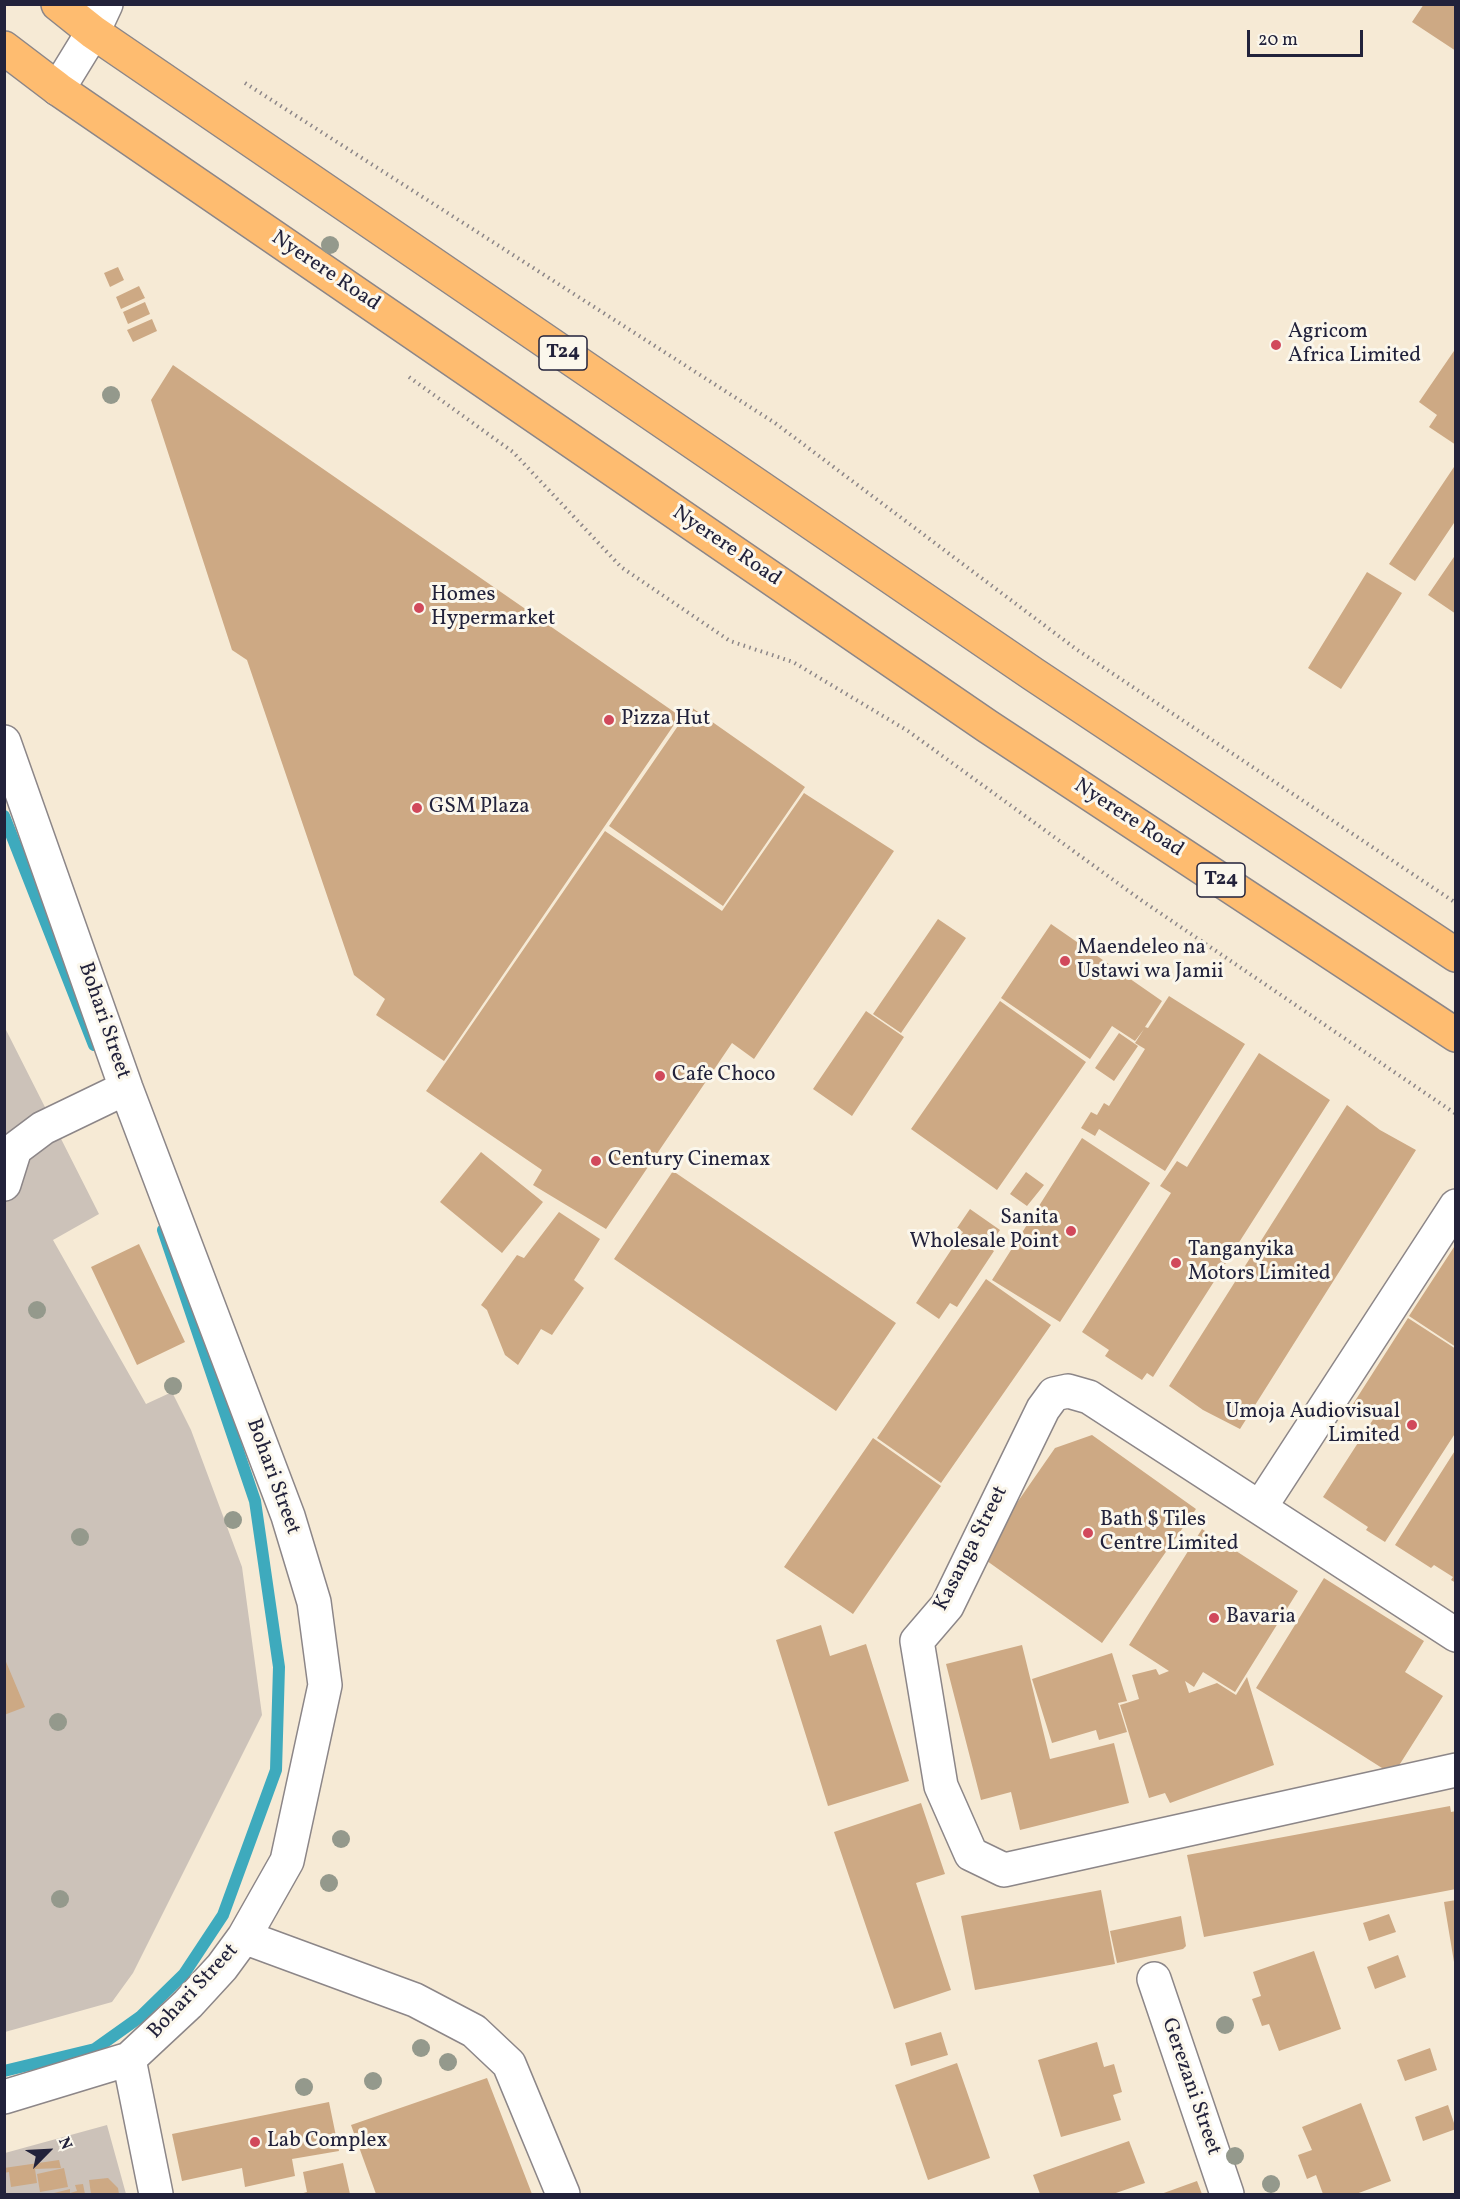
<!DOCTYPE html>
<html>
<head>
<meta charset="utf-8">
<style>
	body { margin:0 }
	#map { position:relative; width:1460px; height:2199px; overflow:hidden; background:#f6ead5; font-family:Vollkorn,serif }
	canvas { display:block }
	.frame { position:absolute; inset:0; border:6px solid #22223b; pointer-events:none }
	.north { position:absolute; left:18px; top:2121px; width:60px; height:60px; -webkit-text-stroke:4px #fbf7ec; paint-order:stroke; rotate:66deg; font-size:16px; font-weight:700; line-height:24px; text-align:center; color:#22223b }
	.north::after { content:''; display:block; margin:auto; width:21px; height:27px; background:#22223b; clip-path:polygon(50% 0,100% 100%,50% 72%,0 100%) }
	.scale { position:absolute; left:1247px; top:30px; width:116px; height:27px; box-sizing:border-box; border:3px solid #22223b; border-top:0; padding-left:8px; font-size:18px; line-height:21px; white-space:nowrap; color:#22223b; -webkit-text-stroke:4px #fbf7ec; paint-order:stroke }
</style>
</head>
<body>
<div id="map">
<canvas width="1460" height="2199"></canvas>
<div class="frame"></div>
<div class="north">N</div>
<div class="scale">20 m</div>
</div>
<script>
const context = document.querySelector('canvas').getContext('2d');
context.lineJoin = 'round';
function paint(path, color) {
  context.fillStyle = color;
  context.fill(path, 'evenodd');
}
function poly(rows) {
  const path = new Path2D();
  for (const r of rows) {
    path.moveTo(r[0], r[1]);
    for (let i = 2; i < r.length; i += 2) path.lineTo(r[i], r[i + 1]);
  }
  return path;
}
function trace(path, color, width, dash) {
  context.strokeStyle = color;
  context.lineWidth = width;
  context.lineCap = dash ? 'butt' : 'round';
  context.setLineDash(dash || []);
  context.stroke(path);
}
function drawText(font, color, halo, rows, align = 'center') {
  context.font = font + ' Vollkorn,serif';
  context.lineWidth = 6;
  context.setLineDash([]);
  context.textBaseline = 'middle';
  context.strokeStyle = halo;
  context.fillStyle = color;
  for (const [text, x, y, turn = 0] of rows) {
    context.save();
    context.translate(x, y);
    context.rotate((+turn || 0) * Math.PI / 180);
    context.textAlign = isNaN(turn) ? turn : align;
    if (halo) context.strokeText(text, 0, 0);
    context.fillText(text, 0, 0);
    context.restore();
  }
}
const industrial = poly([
	[4,1026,99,1214,53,1240,146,1404,172,1392,191,1430,242,1567,262,1715,133,1973,112,2002,5,2032],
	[107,2125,126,2194,5,2194,5,2153]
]);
const stream = poly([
	[4,816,94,1045],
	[4,2071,95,2049,140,2017,184,1974,223,1915,276,1770,279,1667,255,1501,163,1230]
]);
const building = poly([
	[1424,4,1456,4,1456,51,1412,22],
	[118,267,124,280,110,287,104,273],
	[139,286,145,298,121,309,116,297],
	[145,302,150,314,128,324,123,312],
	[152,319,157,331,133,342,127,330],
	[1456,348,1456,445,1429,427,1437,415,1419,402],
	[173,365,680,716,444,1061,376,1015,385,999,354,975,247,660,232,650,151,400],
	[1456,464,1456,520,1415,581,1389,564],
	[1456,554,1456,614,1428,595],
	[1367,572,1402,593,1341,689,1308,668],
	[691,707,805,787,723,906,609,826],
	[804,793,894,851,754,1059,732,1043,606,1229,533,1185,542,1170,426,1091,605,831,722,911],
	[938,919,966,938,901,1033,873,1014],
	[1051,924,1162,1001,1145,1027,1148,1028,1169,996,1245,1044,1165,1171,1099,1129,1095,1136,1081,1128,1091,1112,1097,1115,1104,1103,1109,1106,1145,1049,1135,1043,1144,1029,1135,1041,1112,1026,1090,1059,1001,998],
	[1000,1001,1086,1062,997,1190,911,1129],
	[866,1011,904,1037,852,1116,813,1089],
	[1119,1033,1138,1046,1114,1081,1095,1068],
	[1259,1053,1330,1100,1153,1377,1147,1373,1142,1380,1105,1356,1109,1350,1082,1332,1171,1193,1160,1186,1177,1161,1187,1167],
	[1347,1105,1380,1130,1416,1150,1240,1429,1203,1410,1169,1386],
	[1082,1138,1150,1183,1060,1322,992,1280],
	[481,1152,543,1202,502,1253,440,1202],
	[673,1171,896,1323,836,1411,614,1259],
	[1026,1172,1044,1185,1027,1206,1010,1194],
	[970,1209,1000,1230,988,1247,994,1251,957,1307,950,1303,939,1319,916,1303,963,1232,957,1228],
	[559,1212,600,1239,574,1280,584,1288,552,1335,541,1329,518,1365,505,1355,487,1310,481,1305,517,1255,524,1258],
	[139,1244,185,1342,137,1365,91,1267],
	[1456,1244,1456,1347,1409,1316],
	[986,1279,1051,1325,941,1483,877,1438],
	[1408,1318,1456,1349,1456,1432,1385,1542,1366,1530,1368,1527,1323,1497,1374,1418,1353,1404],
	[1092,1435,1196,1509,1102,1643,980,1556,1055,1448],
	[873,1438,941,1486,853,1614,784,1567],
	[1456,1449,1456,1583,1451,1580,1453,1577,1434,1565,1431,1568,1395,1545],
	[1202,1529,1298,1591,1235,1692,1203,1672,1194,1687,1185,1681,1189,1693,1217,1683,1236,1695,1247,1677,1274,1765,1170,1803,1165,1793,1149,1798,1120,1705,1139,1699,1132,1675,1156,1669,1159,1675,1169,1671,1129,1645],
	[1324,1578,1424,1641,1405,1672,1443,1696,1393,1775,1256,1688],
	[821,1625,830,1656,866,1644,909,1781,828,1806,776,1640],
	[1022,1645,1050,1759,1114,1743,1129,1803,1020,1830,1011,1792,981,1800,946,1664],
	[1112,1653,1127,1701,1118,1703,1127,1732,1099,1740,1096,1730,1052,1743,1032,1679],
	[4,1657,25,1707,4,1715],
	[921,1803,945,1874,916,1883,951,1990,894,2009,834,1832],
	[1450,1806,1451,1812,1456,1811,1456,1889,1204,1937,1187,1855],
	[1101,1890,1115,1964,975,1990,961,1916],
	[1456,1900,1456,1962,1454,1962,1444,1902],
	[1389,1914,1396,1932,1369,1941,1363,1923],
	[1181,1916,1186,1946,1183,1949,1117,1963,1110,1931],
	[1314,1951,1341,2029,1279,2051,1269,2024,1262,2026,1252,1999,1261,1996,1253,1972],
	[1398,1955,1406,1977,1375,1989,1367,1967],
	[941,2032,948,2055,911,2066,905,2043],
	[1097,2042,1104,2067,1114,2064,1122,2092,1113,2095,1121,2120,1061,2137,1038,2060],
	[1430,2048,1437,2070,1405,2081,1397,2060],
	[957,2063,990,2158,928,2180,895,2085],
	[487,2078,532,2194,376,2194,351,2125],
	[329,2102,339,2151,292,2159,295,2176,245,2187,242,2168,182,2181,172,2134],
	[1361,2103,1391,2181,1356,2194,1323,2194,1316,2175,1307,2179,1298,2155,1312,2150,1302,2127],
	[1448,2105,1456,2129,1423,2141,1415,2117],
	[1129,2141,1145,2183,1113,2194,1040,2194,1033,2175],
	[59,2160,61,2168,35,2169,37,2183,11,2187,9,2172,4,2173,4,2168],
	[343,2163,350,2194,300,2194,307,2192,303,2172],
	[64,2168,68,2187,40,2192,37,2174],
	[108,2178,118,2188,119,2194,91,2194,89,2180],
	[1197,2181,1202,2194,1161,2194],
	[83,2184,85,2194,50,2194,70,2189,70,2193,77,2191,75,2185]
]);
const path = poly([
	[245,83,775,423,1076,649,1456,903],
	[409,377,513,452,621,567,730,641,793,662,908,731,1141,900,1456,1114]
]);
const minor = poly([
	[58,89,93,32,106,4],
	[4,742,126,1088,288,1516,314,1602,325,1685,287,1861,244,1937,222,1967,188,2004,129,2059,4,2097],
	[4,1184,15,1149,43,1128,126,1088],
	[1261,1506,1456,1206],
	[1456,1635,1089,1397,1068,1391,1054,1394,1043,1409,947,1606,917,1641,941,1786,971,1854,1004,1870,1456,1770],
	[244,1937,415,2000,474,2031,509,2064,563,2194],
	[1154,1979,1227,2194],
	[129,2059,156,2194]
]);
const highway = poly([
	[58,4,93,32,1033,674,1456,955],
	[4,48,58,89,987,726,1456,1035]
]);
const trees = [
	[330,245],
	[111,395],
	[37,1310],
	[173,1386],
	[233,1520],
	[80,1537],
	[58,1722],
	[341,1839],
	[329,1883],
	[60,1899],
	[1225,2025],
	[421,2048],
	[448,2062],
	[373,2081],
	[304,2087],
	[1235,2156],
	[1271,2184]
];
const markers = [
	[1276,345,6,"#d1495b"],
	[419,608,6,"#d1495b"],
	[609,720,6,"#d1495b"],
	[417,808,6,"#d1495b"],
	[1065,961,6,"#d1495b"],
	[660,1076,6,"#d1495b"],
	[596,1161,6,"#d1495b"],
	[1071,1231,6,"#d1495b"],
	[1176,1263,6,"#d1495b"],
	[1412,1425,6,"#d1495b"],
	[1088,1533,6,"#d1495b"],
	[1214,1618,6,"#d1495b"],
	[255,2142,6,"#d1495b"]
];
const shields = [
	[563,353,48],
	[1221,880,48]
];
const shieldNames = [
	["T24",563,353],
	["T24",1221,880]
];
const streetNames = [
	["Nyerere Road",325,272,34],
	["Nyerere Road",726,547,34],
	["Nyerere Road",1128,819,33],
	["Bohari Street",103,1021,71],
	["Bohari Street",272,1477,70],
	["Kasanga Street",972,1549,-63],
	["Bohari Street",194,1992,-47],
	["Gerezani Street",1190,2087,71]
];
const poiNames = [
	["Agricom",1288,333],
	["Africa Limited",1288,357],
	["Homes",431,596],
	["Hypermarket",431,620],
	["Pizza Hut",621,720],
	["GSM Plaza",429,808],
	["Maendeleo na",1077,949],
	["Ustawi wa Jamii",1077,973],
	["Cafe Choco",672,1076],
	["Century Cinemax",608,1161],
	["Sanita",1059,1219,"right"],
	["Wholesale Point",1059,1243,"right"],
	["Tanganyika",1188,1251],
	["Motors Limited",1188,1275],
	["Umoja Audiovisual",1400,1413,"right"],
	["Limited",1400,1437,"right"],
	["Bath $ Tiles",1100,1521],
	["Centre Limited",1100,1545],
	["Bavaria",1226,1618],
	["Lab Complex",267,2142]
];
paint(industrial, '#ccc2b9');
trace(stream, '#3eaabd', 12);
paint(building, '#cda984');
trace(minor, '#8c8688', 36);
trace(highway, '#8c8688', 36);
trace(path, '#8c8688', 4, [1.5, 4.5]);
trace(minor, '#fff', 33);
trace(highway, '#febc70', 33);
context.fillStyle = '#94998c';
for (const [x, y] of trees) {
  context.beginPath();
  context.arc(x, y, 9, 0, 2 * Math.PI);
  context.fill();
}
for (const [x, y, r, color] of markers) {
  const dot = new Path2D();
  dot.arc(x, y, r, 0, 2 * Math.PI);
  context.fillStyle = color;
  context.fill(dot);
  trace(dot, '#fbf7ec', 2);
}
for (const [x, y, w] of shields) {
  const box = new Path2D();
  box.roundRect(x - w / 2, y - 17, w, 34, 4.5);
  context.fillStyle = '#fbf7ec';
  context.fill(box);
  trace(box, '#22223b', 1.5);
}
drawText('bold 20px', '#22223b', null, shieldNames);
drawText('21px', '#22223b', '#fbf7ec', streetNames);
drawText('21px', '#22223b', '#fbf7ec', poiNames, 'left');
</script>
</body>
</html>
